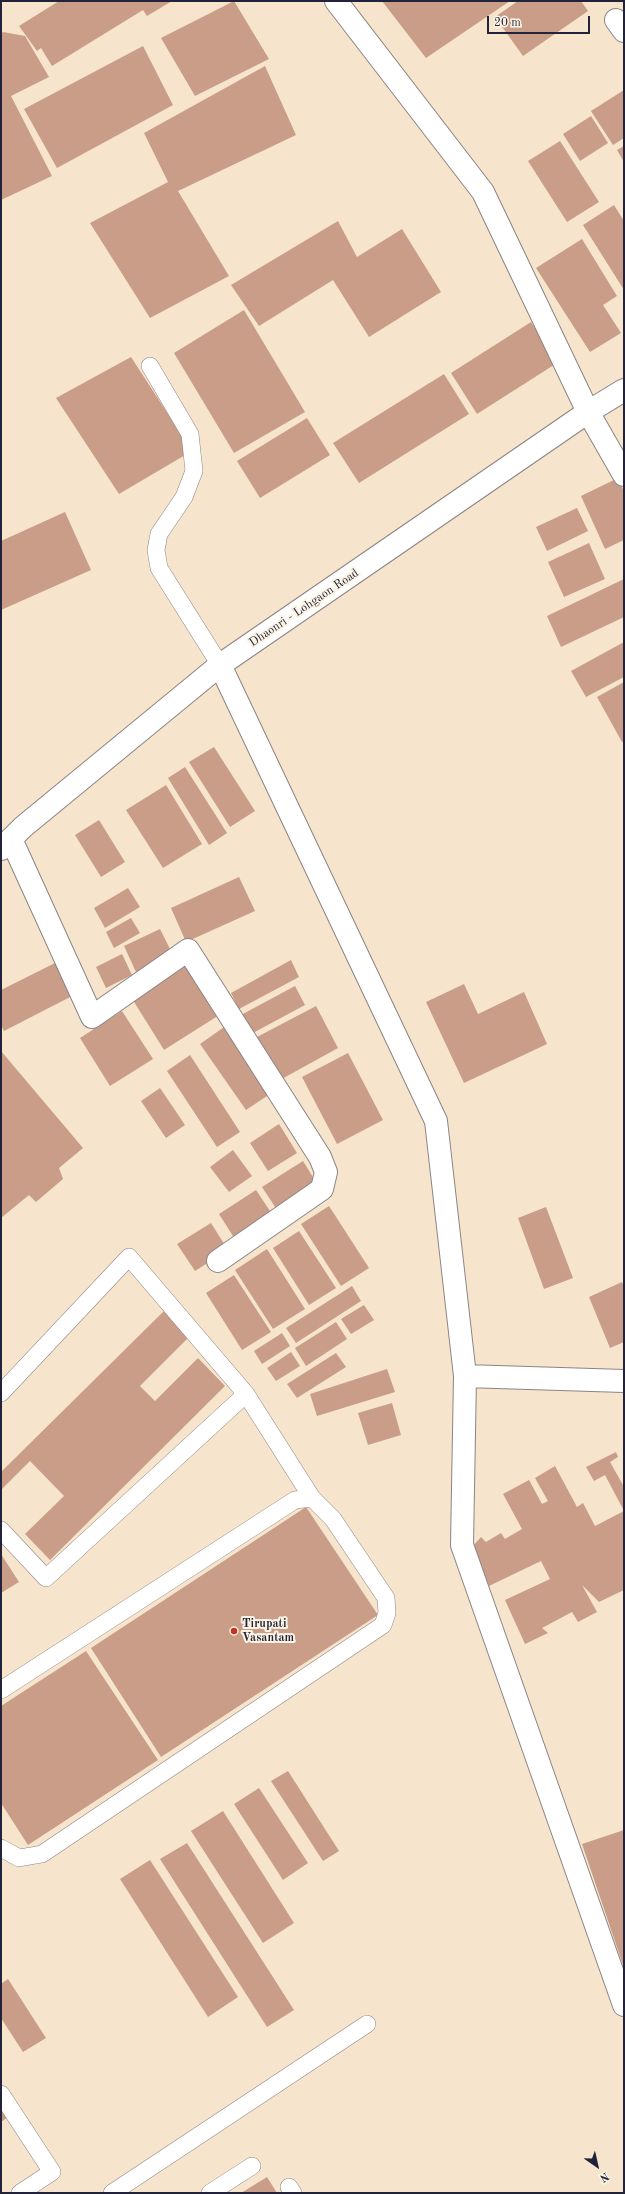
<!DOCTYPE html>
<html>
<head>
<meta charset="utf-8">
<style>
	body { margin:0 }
	#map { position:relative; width:625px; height:2194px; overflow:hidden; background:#f6e5cc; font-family:"Old Standard TT",serif }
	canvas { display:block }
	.frame { position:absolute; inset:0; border:2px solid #22223b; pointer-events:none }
	.north { position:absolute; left:577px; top:2146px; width:40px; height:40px; -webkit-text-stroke:3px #fcf5e5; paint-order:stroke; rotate:146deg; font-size:11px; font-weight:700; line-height:16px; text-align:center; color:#22223b }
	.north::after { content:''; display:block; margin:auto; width:14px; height:18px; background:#22223b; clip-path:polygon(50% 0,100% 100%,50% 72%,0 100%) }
	.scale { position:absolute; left:487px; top:16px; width:103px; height:18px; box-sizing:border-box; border:2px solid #22223b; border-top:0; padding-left:5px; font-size:12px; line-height:14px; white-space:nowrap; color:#22223b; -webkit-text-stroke:3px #fcf5e5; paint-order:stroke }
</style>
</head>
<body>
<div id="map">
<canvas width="625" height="2194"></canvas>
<div class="frame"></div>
<div class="north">N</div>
<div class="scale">20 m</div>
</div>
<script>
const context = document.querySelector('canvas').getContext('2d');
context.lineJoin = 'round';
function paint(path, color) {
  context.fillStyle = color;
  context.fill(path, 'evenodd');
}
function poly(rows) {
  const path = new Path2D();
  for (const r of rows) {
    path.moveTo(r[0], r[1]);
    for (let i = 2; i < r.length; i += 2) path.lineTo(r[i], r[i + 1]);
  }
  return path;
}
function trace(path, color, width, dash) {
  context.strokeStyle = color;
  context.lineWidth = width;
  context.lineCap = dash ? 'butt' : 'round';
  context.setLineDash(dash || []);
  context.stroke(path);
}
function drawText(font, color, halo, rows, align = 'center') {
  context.font = font + ' "Old Standard TT",serif';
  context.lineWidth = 4;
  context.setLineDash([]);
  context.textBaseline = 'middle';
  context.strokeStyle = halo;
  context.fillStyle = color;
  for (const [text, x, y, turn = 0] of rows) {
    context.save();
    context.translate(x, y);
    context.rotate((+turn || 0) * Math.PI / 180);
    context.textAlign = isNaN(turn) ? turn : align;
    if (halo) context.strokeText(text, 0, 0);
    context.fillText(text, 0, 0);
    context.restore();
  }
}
const building = poly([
	[59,1,172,1,147,16,143,10,52,66,41,48,37,51,19,26],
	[234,1,269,59,195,96,161,38],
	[382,1,510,1,426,58],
	[518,1,581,1,588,11,523,56,495,17],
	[3,32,25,36,49,77,11,96,52,176,1,200,1,34],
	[143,46,173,105,57,168,24,109],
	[265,66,296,135,178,191,229,276,150,318,90,223,168,182,144,133],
	[624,90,624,138,613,145,591,111],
	[591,116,608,143,580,161,563,134],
	[560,141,599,202,567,222,528,161],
	[624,146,624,162,617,150],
	[614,205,624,221,624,290,583,225],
	[338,221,357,257,402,229,441,292,369,337,333,280,259,326,231,285],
	[582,239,617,296,603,305,621,333,590,352,536,268],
	[244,310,305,412,234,453,174,353],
	[531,322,557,363,477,414,451,373],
	[131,357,192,451,119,494,56,398],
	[444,374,469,414,359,483,333,443],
	[307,418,330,455,260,498,237,461],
	[618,478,624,492,624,540,605,549,581,496],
	[577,508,588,531,547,551,536,527],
	[65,512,91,570,1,610,1,541],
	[589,543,605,579,564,597,548,562],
	[624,579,624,617,561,647,547,616],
	[624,642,624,677,586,697,571,671],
	[624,682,624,741,622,742,597,697],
	[214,747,255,811,230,827,189,762],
	[185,767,227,833,209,845,168,778],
	[166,785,202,844,163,868,126,810],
	[99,820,125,862,101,877,75,835],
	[239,877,255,911,186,942,171,908],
	[128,888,140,907,105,928,94,908],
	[131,918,140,933,114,948,106,932],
	[160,929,173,955,136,972,124,946],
	[122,954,132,975,106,988,96,967],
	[191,959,224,1012,164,1050,131,997],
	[291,960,299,977,239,1009,231,993],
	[57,962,74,995,4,1031,1,1025,1,990],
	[464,984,478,1014,524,992,547,1044,464,1083,426,1002],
	[295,986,305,1005,251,1034,241,1015],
	[316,1006,338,1048,280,1080,257,1037],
	[122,1011,153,1059,110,1086,80,1038],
	[227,1025,273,1092,246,1110,200,1044],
	[1,1051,83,1148,59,1168,63,1179,36,1202,29,1195,1,1218],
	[348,1053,383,1120,337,1144,302,1077],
	[190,1055,240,1132,217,1147,167,1071],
	[160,1088,185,1125,166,1138,141,1101],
	[279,1124,297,1153,268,1171,250,1143],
	[233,1150,252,1176,229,1192,210,1167],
	[303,1161,319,1187,279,1213,262,1187],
	[256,1190,276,1220,238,1244,219,1214],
	[329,1206,369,1268,341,1286,301,1224],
	[546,1207,573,1278,544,1289,518,1218],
	[211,1223,228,1250,195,1271,177,1244],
	[299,1231,336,1288,309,1305,273,1248],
	[267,1249,305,1309,273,1329,235,1270],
	[234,1275,271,1332,242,1350,206,1293],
	[622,1282,624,1287,624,1342,610,1348,589,1297],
	[352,1286,361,1301,296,1343,286,1328],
	[364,1305,374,1320,351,1334,341,1319],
	[164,1311,189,1337,140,1386,155,1401,198,1358,225,1386,50,1560,25,1534,64,1496,30,1461,1,1490,1,1472],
	[336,1322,347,1339,306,1366,295,1348],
	[282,1333,290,1346,262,1364,254,1351],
	[291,1352,300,1366,276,1381,267,1368],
	[336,1353,346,1367,297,1398,287,1384],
	[387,1369,395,1392,317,1416,310,1394],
	[392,1403,401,1435,368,1445,358,1413],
	[616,1452,618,1457,610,1462,623,1485,624,1485,624,1590,599,1602,582,1585,597,1612,578,1622,572,1612,542,1628,548,1633,525,1644,505,1600,550,1579,541,1561,489,1586,472,1547,481,1537,486,1542,501,1533,505,1539,522,1529,503,1494,529,1480,542,1504,548,1501,535,1478,555,1466,577,1507,583,1503,595,1526,624,1511,605,1475,594,1481,586,1467],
	[306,1507,378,1615,161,1757,91,1648],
	[1,1554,19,1582,1,1593],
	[86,1651,158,1760,28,1845,1,1803,1,1706],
	[288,1771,339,1851,323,1861,271,1781],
	[259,1788,308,1863,283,1880,234,1804],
	[223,1811,294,1923,263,1943,191,1831],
	[624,1830,624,1968,582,1844],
	[187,1843,294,2010,267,2027,160,1859],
	[150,1860,238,1997,208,2017,120,1879],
	[8,1979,46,2038,23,2052,1,2018,1,1984],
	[1,2105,8,2117,1,2122],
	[267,2177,277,2193,241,2193]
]);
const service = poly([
	[150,366,190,434,194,471,184,497,159,534,156,550,159,568,220,665],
	[1,1393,129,1257,246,1394,46,1578,1,1530],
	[1,1690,295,1500,312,1498],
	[1,1848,19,1858,42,1854,383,1625,387,1613,386,1598,333,1519,312,1498,246,1394],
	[1,2094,52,2172,20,2193],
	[289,2187,293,2193],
	[112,2193,367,2024],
	[210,2193,252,2166]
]);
const minor = poly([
	[336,1,483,192,588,412,624,475],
	[616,20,624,31],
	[220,665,436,1121,465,1376,462,1545,624,2005],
	[11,839,92,1017,188,950,320,1157,326,1172,322,1189,218,1261],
	[465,1376,624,1381]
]);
const secondary = poly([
	[1,849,23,827,220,665,588,412,624,390]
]);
const markers = [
	[234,1631,4,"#c8321e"]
];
const streetNames = [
	["Dhaonri - Lohgaon Road",304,608,-34]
];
const poiNames = [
	["Tirupati",242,1624],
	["Vasantam",242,1638]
];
paint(building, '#c99d88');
trace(service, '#8c8484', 18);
trace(minor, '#8c8484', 24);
trace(secondary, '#8c8484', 24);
trace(service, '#fff', 17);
trace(minor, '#fff', 22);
trace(secondary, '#fff', 22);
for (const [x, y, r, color] of markers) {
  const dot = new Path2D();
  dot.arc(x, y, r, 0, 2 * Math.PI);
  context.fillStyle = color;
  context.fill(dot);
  trace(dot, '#fcf5e5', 1.5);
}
drawText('12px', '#22223b', '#fcf5e5', streetNames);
drawText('bold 12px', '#22223b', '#fcf5e5', poiNames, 'left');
</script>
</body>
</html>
